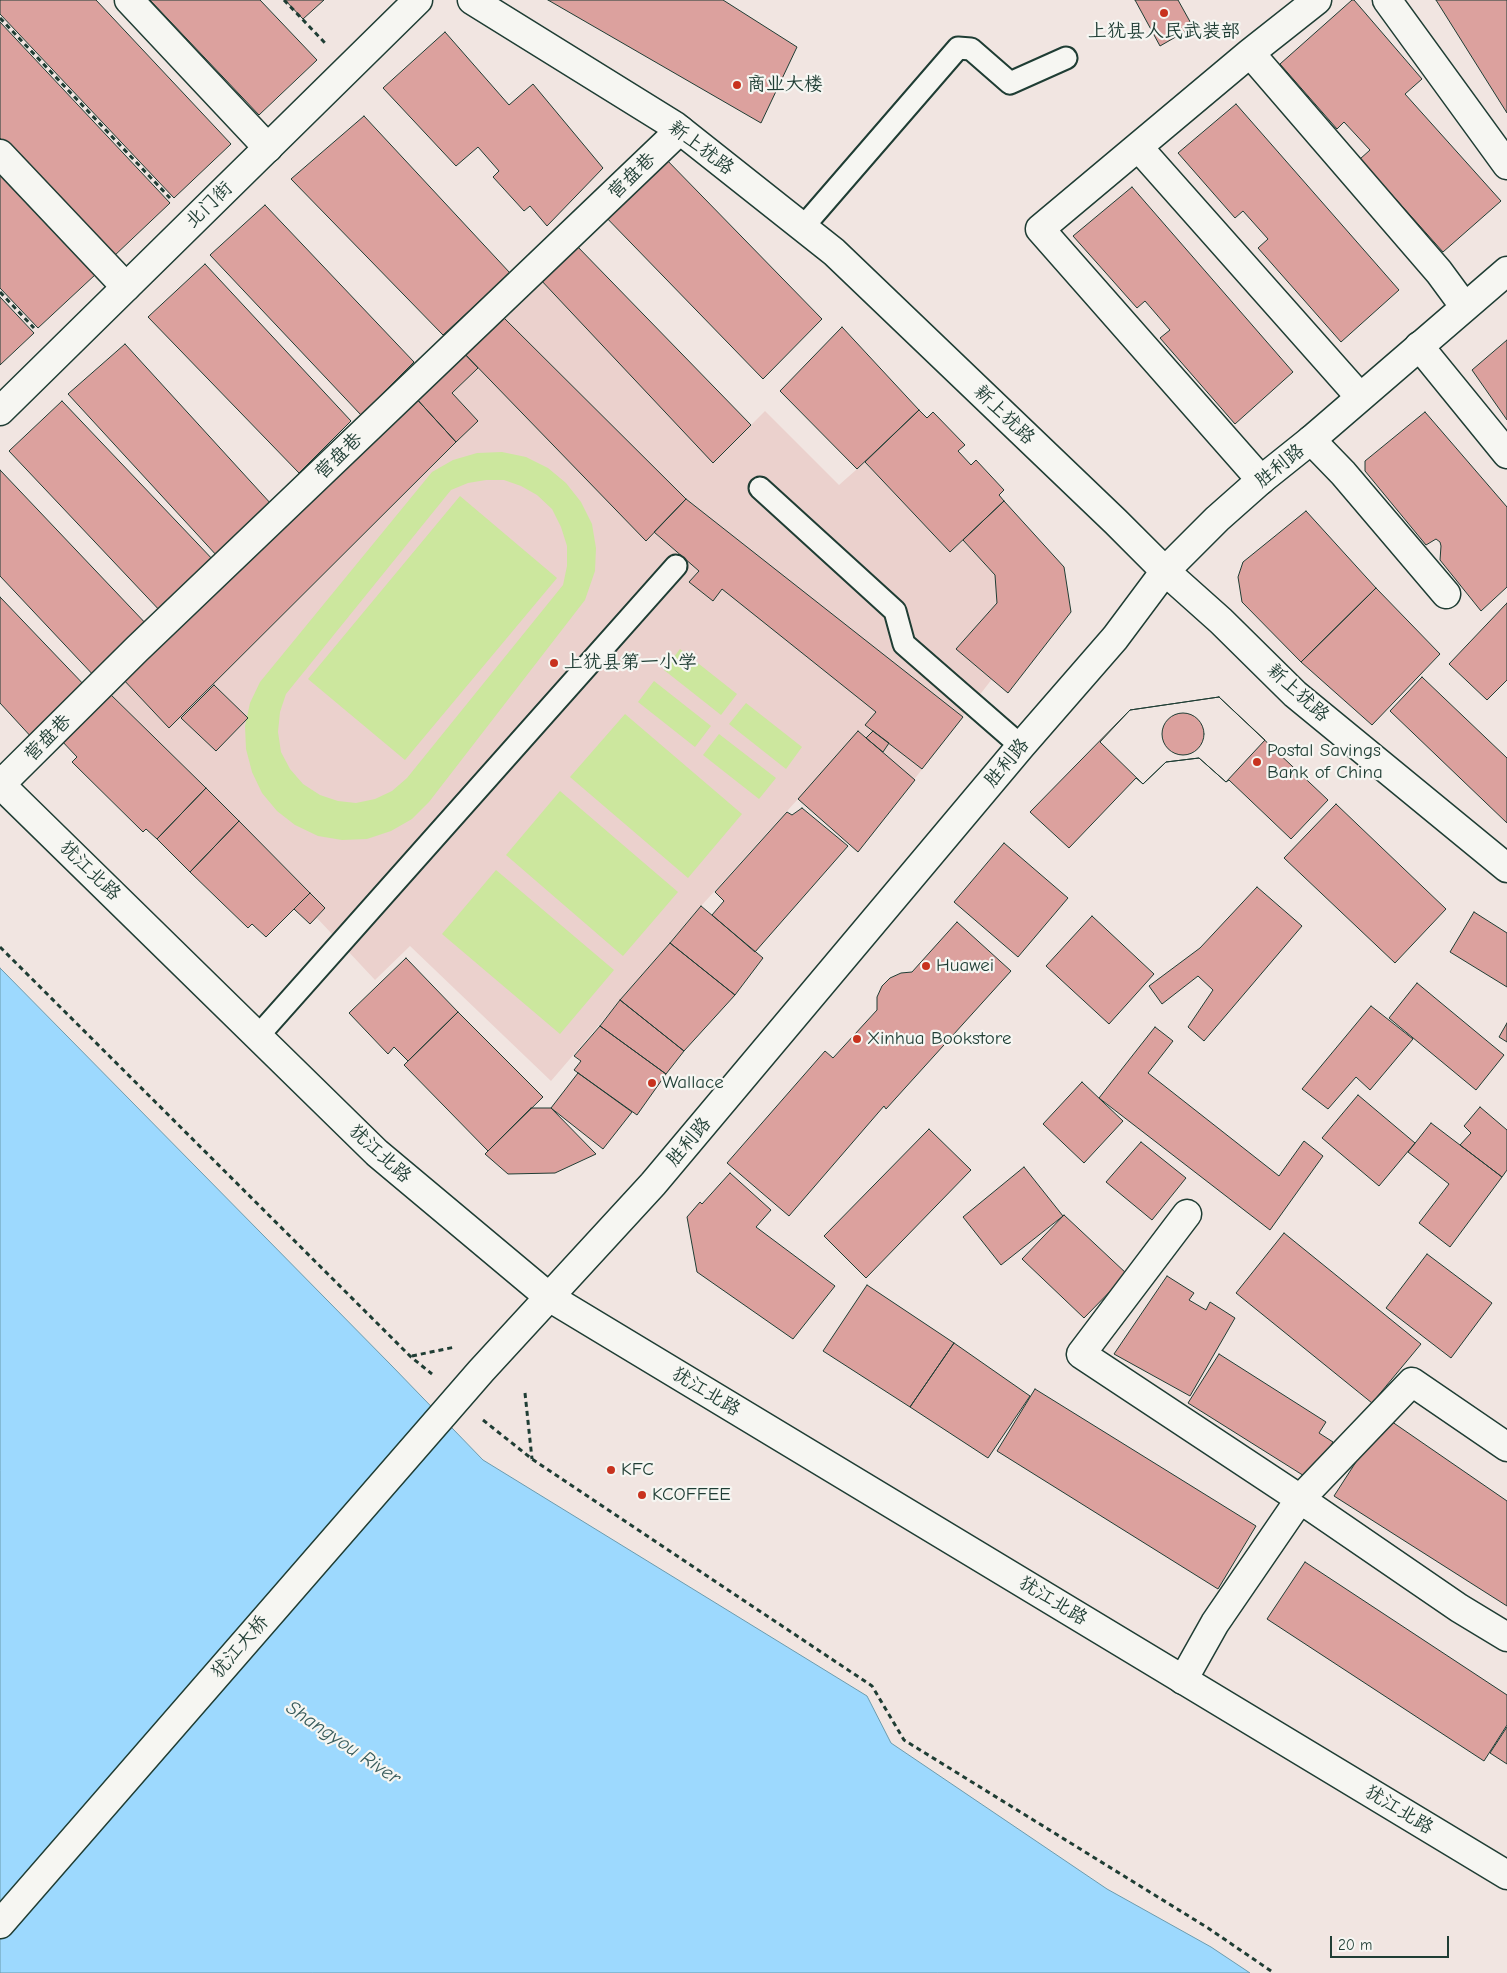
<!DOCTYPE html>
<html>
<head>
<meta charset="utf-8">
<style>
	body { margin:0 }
	#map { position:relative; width:1507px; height:1973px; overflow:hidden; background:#f1e5e1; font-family:"Comic Neue",sans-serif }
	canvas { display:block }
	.scale { position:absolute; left:1330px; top:1936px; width:119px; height:22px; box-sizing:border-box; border:2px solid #1f3d34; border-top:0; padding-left:6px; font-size:15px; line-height:18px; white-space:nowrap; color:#1f3d34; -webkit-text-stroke:4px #f6f6f2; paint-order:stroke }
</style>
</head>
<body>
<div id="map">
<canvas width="1507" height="1973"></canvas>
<div class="scale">20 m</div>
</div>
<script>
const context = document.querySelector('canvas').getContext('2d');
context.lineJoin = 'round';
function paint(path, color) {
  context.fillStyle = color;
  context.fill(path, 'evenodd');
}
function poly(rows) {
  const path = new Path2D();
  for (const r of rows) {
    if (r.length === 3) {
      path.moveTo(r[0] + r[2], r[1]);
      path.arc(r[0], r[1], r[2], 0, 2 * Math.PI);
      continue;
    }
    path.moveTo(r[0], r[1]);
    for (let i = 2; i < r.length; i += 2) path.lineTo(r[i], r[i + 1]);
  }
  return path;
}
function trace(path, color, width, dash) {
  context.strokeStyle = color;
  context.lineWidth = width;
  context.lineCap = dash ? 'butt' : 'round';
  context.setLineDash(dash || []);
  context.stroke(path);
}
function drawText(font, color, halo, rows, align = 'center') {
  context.font = font + ' "Comic Neue","LXGW WenKai TC",sans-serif';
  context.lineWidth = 4.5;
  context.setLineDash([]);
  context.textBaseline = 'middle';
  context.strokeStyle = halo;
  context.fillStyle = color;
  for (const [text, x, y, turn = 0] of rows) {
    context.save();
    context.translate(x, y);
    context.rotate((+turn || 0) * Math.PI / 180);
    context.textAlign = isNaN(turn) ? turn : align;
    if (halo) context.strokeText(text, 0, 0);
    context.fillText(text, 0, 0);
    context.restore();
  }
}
const built = poly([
	[574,243,751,425,765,411,839,485,865,462,950,552,963,540,995,575,997,603,956,649,992,679,858,852,798,799,701,906,551,1081,410,946,375,980,317,918,310,924,294,909,310,893,107,691]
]);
const green = poly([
	[502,452,526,457,548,468,566,483,581,502,592,524,596,548,595,571,585,600,429,802,412,819,391,831,367,839,342,840,318,836,295,825,277,811,262,793,252,772,246,749,245,726,250,703,260,682,432,472,453,460,477,453],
	[486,480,504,480,521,486,537,495,552,509,561,527,567,546,567,566,563,585,407,778,392,791,375,799,356,803,338,801,320,795,303,784,290,769,281,752,278,732,280,712,286,694,451,490,468,483],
	[460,496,557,578,405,760,308,679],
	[680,649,737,694,721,715,664,670],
	[654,681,711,726,695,747,638,702],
	[746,703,802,747,786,769,729,724],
	[625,714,742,814,688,878,570,777],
	[719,734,776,778,759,799,703,755],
	[560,791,678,892,623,956,506,855],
	[496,870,614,970,560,1034,442,934]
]);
const water = poly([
	[0,968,392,1366,483,1460,867,1696,891,1743,1107,1889,1211,1947,1250,1973,0,1973,0,968]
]);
const building = poly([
	[0,0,96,0,231,144,174,198,0,14,0,0],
	[150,0,260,0,317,60,259,115,150,0],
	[285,0,324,0,303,19,285,0],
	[548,0,723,0,797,47,761,123,548,0],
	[1135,0,1178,0,1193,27,1160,46,1135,0],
	[1352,0,1354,0,1422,79,1405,94,1501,201,1443,252,1360,159,1370,150,1344,122,1337,129,1280,64,1352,0],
	[1436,0,1507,0,1507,113,1436,0],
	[0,22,170,203,113,257,0,138,0,22],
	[445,32,509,105,533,84,603,168,547,226,530,206,524,211,493,177,499,171,478,147,456,166,383,88,445,32],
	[1236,104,1399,290,1341,342,1258,248,1268,239,1243,211,1235,218,1178,153,1236,104],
	[364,116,510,273,443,335,291,179,364,116],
	[662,155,822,319,763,379,599,210,662,155],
	[0,173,96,274,38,328,0,288,0,173],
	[1132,187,1293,372,1235,424,1160,338,1170,330,1145,301,1137,308,1073,236,1132,187],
	[265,205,414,362,361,415,210,255,265,205],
	[574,243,751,425,713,463,539,278,574,243],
	[205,264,351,421,299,473,148,317,205,264],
	[0,297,34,333,0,365,0,297],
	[500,314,686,499,646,541,461,350,500,314],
	[842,327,919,410,857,469,780,391,842,327],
	[1507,340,1507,420,1472,370,1507,340],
	[125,344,272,505,218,557,68,394,125,344],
	[461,350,478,368,452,393,478,421,456,442,414,396,461,350],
	[414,396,456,442,169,728,121,677,414,396],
	[62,401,216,563,163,614,9,451,62,401],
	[919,410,927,418,933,412,965,445,958,451,971,465,976,460,1004,490,999,495,1004,501,950,552,865,462,919,410],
	[1425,412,1507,507,1507,587,1481,611,1440,560,1441,546,1440,542,1436,539,1426,545,1365,471,1365,461,1425,412],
	[0,470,150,628,97,679,0,576,0,470],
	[686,499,963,717,922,769,865,725,876,712,722,589,713,601,689,582,699,571,654,532,686,499],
	[1004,501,1064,567,1071,612,1008,693,956,649,997,603,995,575,963,540,1004,501],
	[1306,511,1376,588,1301,662,1242,602,1238,577,1243,562,1306,511],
	[1376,588,1440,654,1372,725,1301,662,1376,588],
	[0,597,88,689,34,740,0,703,0,597],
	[1507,603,1507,680,1487,700,1449,664,1507,603],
	[1422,677,1507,758,1507,823,1390,711,1422,677],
	[214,685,248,718,216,751,181,718,214,685],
	[107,691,206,788,157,839,146,829,143,832,72,762,77,757,60,739,107,691],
	[1219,697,1328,800,1291,839,1229,780,1226,782,1199,758,1166,762,1143,784,1136,778,1069,848,1030,812,1130,710,1219,697],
	[1219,697,1265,740,1226,782,1199,758,1166,762,1143,784,1100,742,1130,710,1219,697],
	[1183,734,21],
	[858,731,915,780,858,852,798,799,858,731],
	[873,731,889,743,883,752,866,738,873,731],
	[206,788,239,821,190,872,157,839,206,788],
	[1336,804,1446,909,1395,963,1284,858,1336,804],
	[802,808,848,846,755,952,712,915,724,901,715,892,787,812,792,815,802,808],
	[239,821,310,893,266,937,252,924,248,928,190,872,239,821],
	[1004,843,1068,898,1018,957,954,902,1004,843],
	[1257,887,1302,926,1204,1041,1188,1027,1213,990,1198,976,1162,1004,1149,986,1200,948,1257,887],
	[310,893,325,908,310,924,294,909,310,893],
	[701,906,763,958,735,995,670,943,701,906],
	[1474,912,1507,933,1507,987,1450,952,1474,912],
	[1092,916,1154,974,1109,1024,1046,966,1092,916],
	[957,922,1011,971,886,1109,884,1106,789,1216,727,1163,825,1051,833,1058,877,1010,877,997,882,986,890,978,901,973,912,972,957,922],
	[670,943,735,995,684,1051,620,1000,670,943],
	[406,958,458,1012,408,1061,394,1047,388,1054,349,1013,406,958],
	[1417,983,1504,1055,1476,1090,1389,1018,1417,983],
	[620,1000,684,1051,666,1074,600,1026,620,1000],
	[1371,1006,1413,1039,1370,1090,1356,1077,1328,1109,1302,1089,1371,1006],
	[458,1012,543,1097,488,1151,404,1065,458,1012],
	[1507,1023,1507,1042,1499,1037,1507,1023],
	[600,1026,666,1074,637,1115,574,1070,581,1061,574,1056,600,1026],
	[1155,1027,1173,1041,1148,1073,1279,1176,1304,1141,1323,1156,1270,1230,1099,1098,1155,1027],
	[578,1073,632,1112,603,1149,551,1108,578,1073],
	[1082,1082,1123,1121,1084,1163,1043,1124,1082,1082],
	[1358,1095,1415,1143,1379,1186,1322,1138,1358,1095],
	[1480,1107,1507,1130,1507,1170,1502,1177,1460,1145,1471,1133,1464,1126,1480,1107],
	[531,1108,551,1108,596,1154,555,1173,508,1174,485,1154,531,1108],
	[1431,1123,1502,1177,1450,1247,1419,1223,1449,1184,1408,1152,1431,1123],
	[929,1129,971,1170,866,1278,824,1236,929,1129],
	[1141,1142,1186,1178,1152,1220,1106,1182,1141,1142],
	[1024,1167,1063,1216,1001,1265,963,1217,1024,1167],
	[730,1173,771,1210,756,1227,835,1286,793,1339,697,1272,687,1217,700,1202,702,1204,730,1173],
	[1064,1215,1127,1274,1084,1318,1022,1259,1064,1215],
	[1284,1233,1421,1344,1372,1403,1236,1293,1284,1233],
	[1427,1254,1492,1303,1451,1358,1386,1308,1427,1254],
	[1167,1276,1194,1293,1189,1300,1206,1310,1210,1302,1235,1318,1190,1396,1114,1354,1167,1276],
	[867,1285,954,1343,910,1407,823,1351,867,1285],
	[954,1343,1030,1396,988,1458,910,1407,954,1343],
	[1219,1354,1326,1422,1319,1433,1333,1442,1309,1479,1188,1403,1219,1354],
	[1035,1389,1256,1526,1218,1589,997,1451,1035,1389],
	[1385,1417,1507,1501,1507,1606,1334,1496,1385,1417],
	[1305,1562,1507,1695,1507,1725,1484,1761,1267,1619,1305,1562],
	[1507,1727,1507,1764,1490,1753,1507,1727]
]);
const path = poly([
	[284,0,325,43],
	[0,18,170,198],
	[0,292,34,328],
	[0,947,411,1357,432,1374],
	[412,1356,455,1347],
	[525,1393,532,1459],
	[483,1420,532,1459,872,1686,904,1740,1208,1928,1274,1973]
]);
const lane = poly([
	[803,227,958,48,971,49,1010,83,1066,58],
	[760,488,895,611,904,644,1021,746],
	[258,1036,676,566]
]);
const street = poly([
	[129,0,268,148],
	[1387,0,1507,165],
	[1250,53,1439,272,1464,306],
	[1139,148,1360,397],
	[0,154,126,287],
	[1419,346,1507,454],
	[1311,440,1343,473,1446,594],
	[1261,480,1040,229,1250,53,1317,0],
	[1,784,137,649,680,130],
	[1187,1214,1081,1354,1300,1499,1459,1608,1507,1637],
	[1183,1680,1215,1623,1300,1499,1412,1382,1507,1447]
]);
const secondary = poly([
	[472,0,675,126,834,252,1116,522,1165,571,1221,621,1295,694,1507,868],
	[0,411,418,0],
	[0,784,377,1153,549,1297,1507,1875],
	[0,1924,481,1371,653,1184,1021,746,1115,638,1165,571,1217,519,1261,480,1311,440,1507,271]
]);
const markers = [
	[1164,13,5,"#c8321e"],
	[737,85,5,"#c8321e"],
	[554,663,5,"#c8321e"],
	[1257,762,5,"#c8321e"],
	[926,966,5,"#c8321e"],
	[857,1039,5,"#c8321e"],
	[652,1083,5,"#c8321e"],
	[611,1470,5,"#c8321e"],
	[642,1495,5,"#c8321e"]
];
const poiNames = [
	["上犹县人民武装部",1164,32,"center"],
	["商业大楼",747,85],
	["上犹县第一小学",564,663],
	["Postal Savings",1267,751],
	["Bank of China",1267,773],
	["Huawei",936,966],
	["Xinhua Bookstore",867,1039],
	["Wallace",662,1083],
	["KFC",621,1470],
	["KCOFFEE",652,1495]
];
const streetNames = [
	["新上犹路",701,148,37],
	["营盘巷",632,176,-44],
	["北门街",209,205,-44],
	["新上犹路",1004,415,44],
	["营盘巷",339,456,-44],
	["胜利路",1280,466,-39],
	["新上犹路",1298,693,42],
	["营盘巷",48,738,-45],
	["胜利路",1007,763,-50],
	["犹江北路",90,871,44],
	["胜利路",689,1142,-50],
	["犹江北路",380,1154,42],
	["犹江北路",706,1392,31],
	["犹江北路",1053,1601,31],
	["犹江大桥",240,1647,-49],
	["犹江北路",1399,1810,31]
];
const waterNames = [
	["Shangyou River",343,1743,34]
];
paint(built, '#ebd1cd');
paint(green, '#cce79e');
paint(water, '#9dd9fe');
trace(water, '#6b9bad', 1);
paint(building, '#dca19e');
trace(building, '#1f3d34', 1);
trace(lane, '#1f3d34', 25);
trace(street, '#1f3d34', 31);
trace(secondary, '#1f3d34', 31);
trace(path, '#1f3d34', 3, [5, 4]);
trace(lane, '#f6f6f2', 21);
trace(street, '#f6f6f2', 28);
trace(secondary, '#f6f6f2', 28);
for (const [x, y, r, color] of markers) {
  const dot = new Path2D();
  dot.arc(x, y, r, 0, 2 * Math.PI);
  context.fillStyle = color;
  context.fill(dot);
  trace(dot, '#f6f6f2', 2);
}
drawText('19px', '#1f3d34', '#f6f6f2', poiNames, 'left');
drawText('19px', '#1f3d34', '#f6f6f2', streetNames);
drawText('italic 20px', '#385c5c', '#f6f6f2', waterNames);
</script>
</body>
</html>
